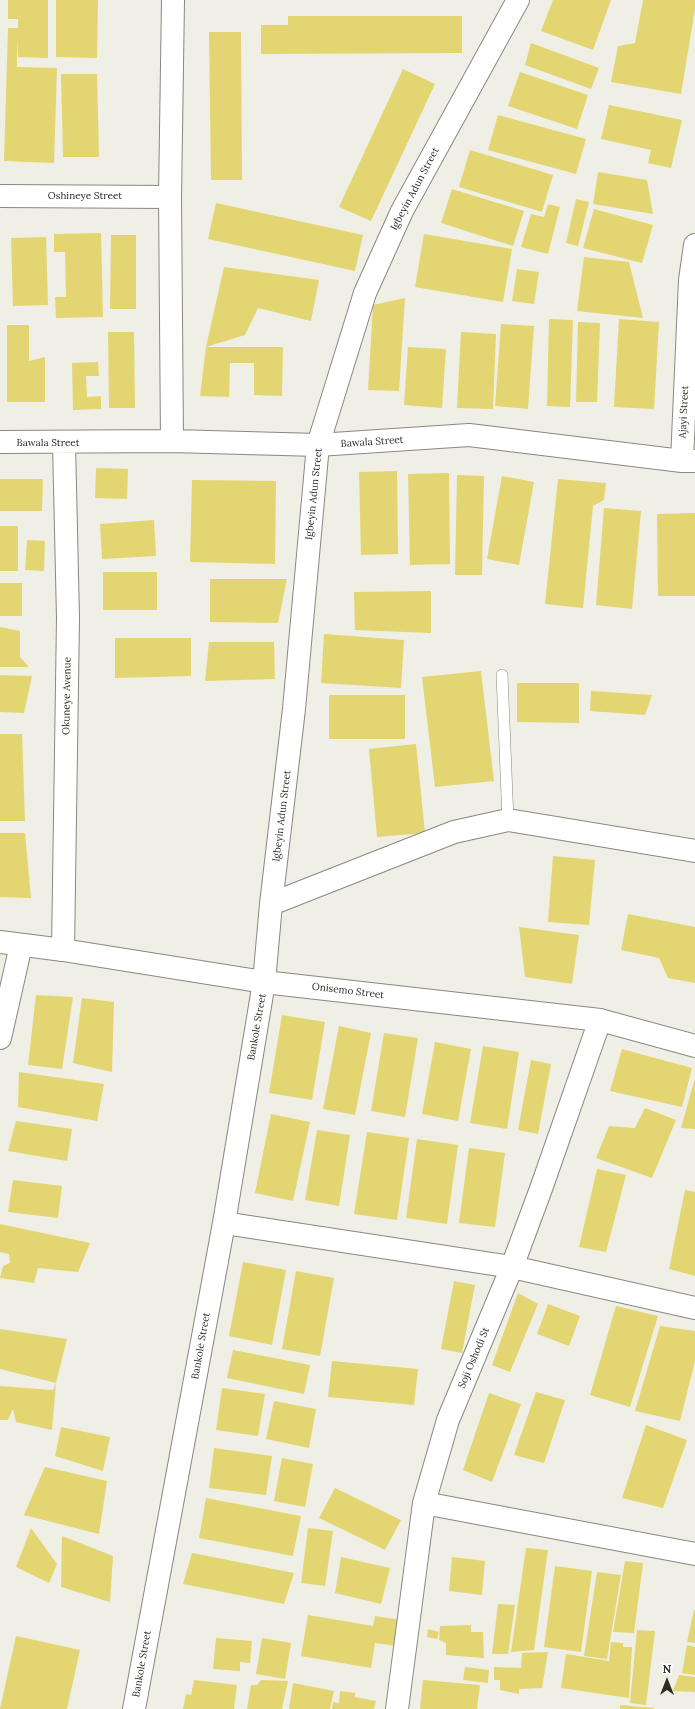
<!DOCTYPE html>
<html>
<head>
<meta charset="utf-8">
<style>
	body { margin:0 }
	#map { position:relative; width:695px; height:1709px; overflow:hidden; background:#f0efe6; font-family:Lora,serif }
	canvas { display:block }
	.north { position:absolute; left:647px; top:1661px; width:40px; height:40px; -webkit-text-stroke:3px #fff; paint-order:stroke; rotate:0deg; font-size:11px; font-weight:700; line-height:16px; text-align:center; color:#2c2b28 }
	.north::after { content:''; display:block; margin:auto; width:14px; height:18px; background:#2c2b28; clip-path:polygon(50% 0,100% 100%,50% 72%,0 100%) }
</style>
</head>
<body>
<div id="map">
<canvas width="695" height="1709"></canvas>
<div class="north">N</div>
</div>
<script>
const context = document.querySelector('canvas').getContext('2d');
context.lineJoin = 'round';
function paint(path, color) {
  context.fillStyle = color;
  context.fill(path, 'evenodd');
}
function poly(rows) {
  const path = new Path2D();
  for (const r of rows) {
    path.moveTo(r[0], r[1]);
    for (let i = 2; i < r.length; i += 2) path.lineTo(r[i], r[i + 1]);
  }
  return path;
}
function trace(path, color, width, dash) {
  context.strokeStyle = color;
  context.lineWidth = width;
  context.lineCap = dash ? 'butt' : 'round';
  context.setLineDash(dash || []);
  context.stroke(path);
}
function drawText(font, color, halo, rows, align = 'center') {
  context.font = font + ' Lora,serif';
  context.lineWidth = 3;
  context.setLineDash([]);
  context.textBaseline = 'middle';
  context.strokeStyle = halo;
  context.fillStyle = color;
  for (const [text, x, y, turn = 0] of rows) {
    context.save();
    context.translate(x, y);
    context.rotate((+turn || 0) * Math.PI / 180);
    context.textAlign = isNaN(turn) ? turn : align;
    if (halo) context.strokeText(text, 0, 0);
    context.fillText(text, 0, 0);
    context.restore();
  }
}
const building = poly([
	[8,0,48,0,48,58,18,57,17,38,17,67,57,68,54,163,4,161,8,28,18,28,18,19,8,19],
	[56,0,98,0,97,58,56,57],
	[553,0,611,0,593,50,541,31],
	[643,0,695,0,695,9,681,94,611,82,618,46,635,43],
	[288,16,462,16,462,53,261,54,261,25,288,25],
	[209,32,241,32,242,180,211,180],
	[531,43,599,68,591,89,525,65],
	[403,69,435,84,371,221,339,207],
	[520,72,588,95,577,129,508,106],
	[61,74,97,74,99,157,63,157],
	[609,105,682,120,671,168,648,163,651,150,601,139],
	[498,115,586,139,576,174,488,150],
	[470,150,553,175,542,212,459,187],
	[598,172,647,180,653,214,593,204],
	[452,189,524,211,513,246,441,223],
	[576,199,589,202,578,246,566,243],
	[216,203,363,235,355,271,208,239],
	[548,204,560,207,548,254,521,247,531,214,544,217],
	[594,209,653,225,642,263,583,248],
	[101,233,103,317,56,318,55,297,66,297,65,252,54,252,54,234],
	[424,234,512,249,503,302,415,287],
	[111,235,136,235,136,309,110,309],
	[46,237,48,305,13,306,11,238],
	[584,257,629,262,643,318,577,311],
	[224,267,319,280,311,321,258,308,245,335,206,347],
	[517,269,539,272,534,304,512,301],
	[405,298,399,391,368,390,373,305],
	[549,319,573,320,570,407,547,406],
	[619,319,659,322,654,409,614,407],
	[578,322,600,323,597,402,576,402],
	[501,324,534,326,528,409,495,406],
	[7,325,29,325,29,361,45,357,45,402,7,402],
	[108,332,134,332,135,408,109,408],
	[461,332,496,334,493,409,457,408],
	[206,347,283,347,282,396,254,395,254,363,230,363,229,397,200,396],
	[408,347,446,349,442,408,404,405],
	[98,362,99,376,86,376,87,397,101,396,101,409,73,410,72,363],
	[96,468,128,469,127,499,95,498],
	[397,471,398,554,361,555,359,472],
	[449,473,450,564,410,565,408,474],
	[457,475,484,476,482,575,455,575],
	[502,476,534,482,519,565,487,559],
	[0,479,43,479,42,511,0,511],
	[558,479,606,483,604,500,593,506,583,608,545,604],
	[192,480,276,481,275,564,190,562],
	[604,508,641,511,632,609,596,605],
	[695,513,695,596,658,596,657,514],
	[154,520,156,556,102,559,100,524],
	[0,526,18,526,18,571,0,571],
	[27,540,45,541,44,571,25,570],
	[103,572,157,572,157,610,103,610],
	[210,579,287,579,278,623,210,622],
	[0,583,22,583,22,616,0,616],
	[431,591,431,633,355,630,354,592],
	[0,627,20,631,20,657,29,667,0,667],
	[324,634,404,640,401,688,321,683],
	[115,638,191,638,191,676,115,678],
	[209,642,274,642,275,679,205,681],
	[481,671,494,781,435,787,422,677],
	[0,675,32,676,24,713,0,712],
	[517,683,579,683,579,723,517,722],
	[591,691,652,695,645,715,590,711],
	[329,695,405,695,405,739,329,739],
	[0,734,22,734,25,821,0,821],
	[416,744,425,833,377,837,369,749],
	[0,833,25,833,31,898,0,897],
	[553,856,595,860,589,925,548,922],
	[628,914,695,927,695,983,668,978,659,958,621,950],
	[519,927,579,935,572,984,525,977],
	[36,995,73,997,62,1069,28,1065],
	[82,998,114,1002,112,1072,73,1063],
	[282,1015,325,1022,312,1100,269,1093],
	[339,1026,371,1033,355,1115,323,1109],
	[384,1033,418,1038,405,1117,371,1111],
	[435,1042,471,1049,458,1121,422,1114],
	[483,1046,519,1052,507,1129,470,1123],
	[622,1049,692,1068,682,1107,610,1091],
	[531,1060,551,1064,538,1134,518,1130],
	[19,1072,104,1084,97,1121,18,1107],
	[695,1078,695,1129,681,1128],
	[645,1108,676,1120,652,1178,596,1158,609,1126,635,1128],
	[271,1114,310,1122,293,1201,255,1193],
	[16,1121,72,1129,67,1161,8,1151],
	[317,1130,350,1135,339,1206,305,1200],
	[367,1132,409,1138,397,1220,354,1214],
	[417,1139,458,1145,447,1224,406,1218],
	[469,1148,505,1153,495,1227,459,1223],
	[597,1169,626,1175,606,1252,579,1247],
	[13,1180,62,1186,58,1218,8,1212],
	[685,1190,695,1192,695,1276,669,1269],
	[0,1224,90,1243,78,1272,38,1268,34,1283,0,1278,3,1266,10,1263,9,1254,0,1252],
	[243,1262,286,1270,272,1345,229,1336],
	[296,1271,334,1278,320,1356,282,1349],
	[454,1281,475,1285,462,1353,441,1349],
	[518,1293,538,1304,510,1372,492,1365],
	[548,1304,580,1316,569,1346,537,1334],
	[616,1306,658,1316,630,1407,590,1395],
	[660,1326,695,1331,695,1361,680,1421,635,1411],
	[0,1329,67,1339,56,1383,0,1369],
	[233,1350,310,1365,304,1394,227,1378],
	[332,1361,418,1369,414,1405,328,1397],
	[56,1383,52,1430,16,1422,13,1409,8,1420,0,1420,0,1386,53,1390],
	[222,1388,265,1394,258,1436,216,1430],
	[536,1392,565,1400,544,1463,514,1455],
	[489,1393,521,1404,492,1482,463,1470],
	[274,1401,316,1409,309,1448,266,1439],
	[646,1425,687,1440,663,1508,622,1498],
	[61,1427,110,1437,103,1471,55,1456],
	[214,1448,272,1456,266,1495,209,1488],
	[282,1458,313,1464,305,1507,274,1501],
	[45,1467,107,1481,99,1534,24,1515],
	[335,1488,401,1520,385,1550,319,1518],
	[206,1498,301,1516,293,1556,199,1538],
	[31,1528,57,1564,49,1583,16,1567],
	[308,1528,333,1531,325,1586,301,1583],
	[62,1536,113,1556,110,1602,61,1587],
	[526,1548,548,1550,534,1650,511,1652],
	[192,1553,294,1573,284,1604,183,1584],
	[341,1557,390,1568,381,1604,335,1593],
	[452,1557,485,1561,482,1595,449,1591],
	[625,1561,643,1563,634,1633,613,1632],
	[555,1566,592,1571,581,1652,544,1647],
	[597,1572,621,1575,607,1659,584,1656],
	[498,1604,515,1605,508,1654,492,1654],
	[694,1610,695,1610,695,1643,687,1642],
	[308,1615,373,1626,375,1616,401,1620,396,1646,375,1643,371,1668,301,1656],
	[471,1625,471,1632,483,1632,484,1658,446,1655,446,1643,439,1640,440,1626],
	[428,1629,439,1632,437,1639,427,1637],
	[637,1630,655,1631,646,1705,630,1703],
	[16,1636,80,1650,67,1709,0,1709],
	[216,1638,252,1641,250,1663,240,1662,240,1671,213,1669],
	[262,1638,291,1643,285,1679,256,1674],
	[611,1642,623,1643,623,1647,632,1647,629,1698,561,1688,566,1654,609,1661],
	[687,1645,695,1647,695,1675,682,1673],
	[548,1652,542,1688,519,1689,519,1694,500,1690,500,1680,494,1680,494,1667,521,1668,522,1653],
	[465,1667,489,1670,488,1683,463,1680],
	[679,1675,695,1677,695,1692,673,1691],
	[194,1680,237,1685,234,1709,183,1709,186,1694,191,1695],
	[261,1680,288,1681,282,1709,247,1709,251,1685,257,1685],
	[423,1680,480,1685,477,1709,420,1709],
	[293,1683,334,1691,330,1709,289,1709],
	[340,1691,355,1693,355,1697,376,1701,374,1709,332,1709,333,1702,339,1703],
	[620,1705,654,1708,654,1709,620,1709]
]);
const service = poly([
	[502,675,508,820]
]);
const minor = poly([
	[0,196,170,197],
	[172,441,170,197,173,0],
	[0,442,172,441,318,445,469,435,682,461,695,461],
	[682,461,690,280,695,245],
	[271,904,454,832,508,820,695,851],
	[63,950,68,618,64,443],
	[0,1038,21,945],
	[224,1223,512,1267,695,1308],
	[424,1503,695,1554],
	[134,1709,224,1223,264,982,271,904,294,709,318,445,365,293,402,211,518,0],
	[397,1709,424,1503,448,1420,512,1267,542,1186,600,1020]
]);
const tertiary = poly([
	[0,942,63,950,264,982,600,1020,695,1046]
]);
const streetNames = [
	["Igbeyin Adun Street",415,189,-62],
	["Oshineye Street",85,196],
	["Ajayi Street",684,412,-87],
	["Bawala Street",372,442,-4],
	["Bawala Street",48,443],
	["Igbeyin Adun Street",314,494,-84],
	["Okuneye Avenue",67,696,-89],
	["Igbeyin Adun Street",282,816,-83],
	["Onisemo Street",348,991,7],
	["Bankole Street",257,1027,-80],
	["Bankole Street",201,1346,-80],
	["Soji Oshodi St",474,1358,-67],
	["Bankole Street",142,1664,-80]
];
paint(building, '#e3d571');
trace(service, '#898880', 12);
trace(minor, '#898880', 24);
trace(tertiary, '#898880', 24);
trace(service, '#fff', 11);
trace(minor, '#fff', 22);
trace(tertiary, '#fff', 22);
drawText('10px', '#2c2b28', '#fff', streetNames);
</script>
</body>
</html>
